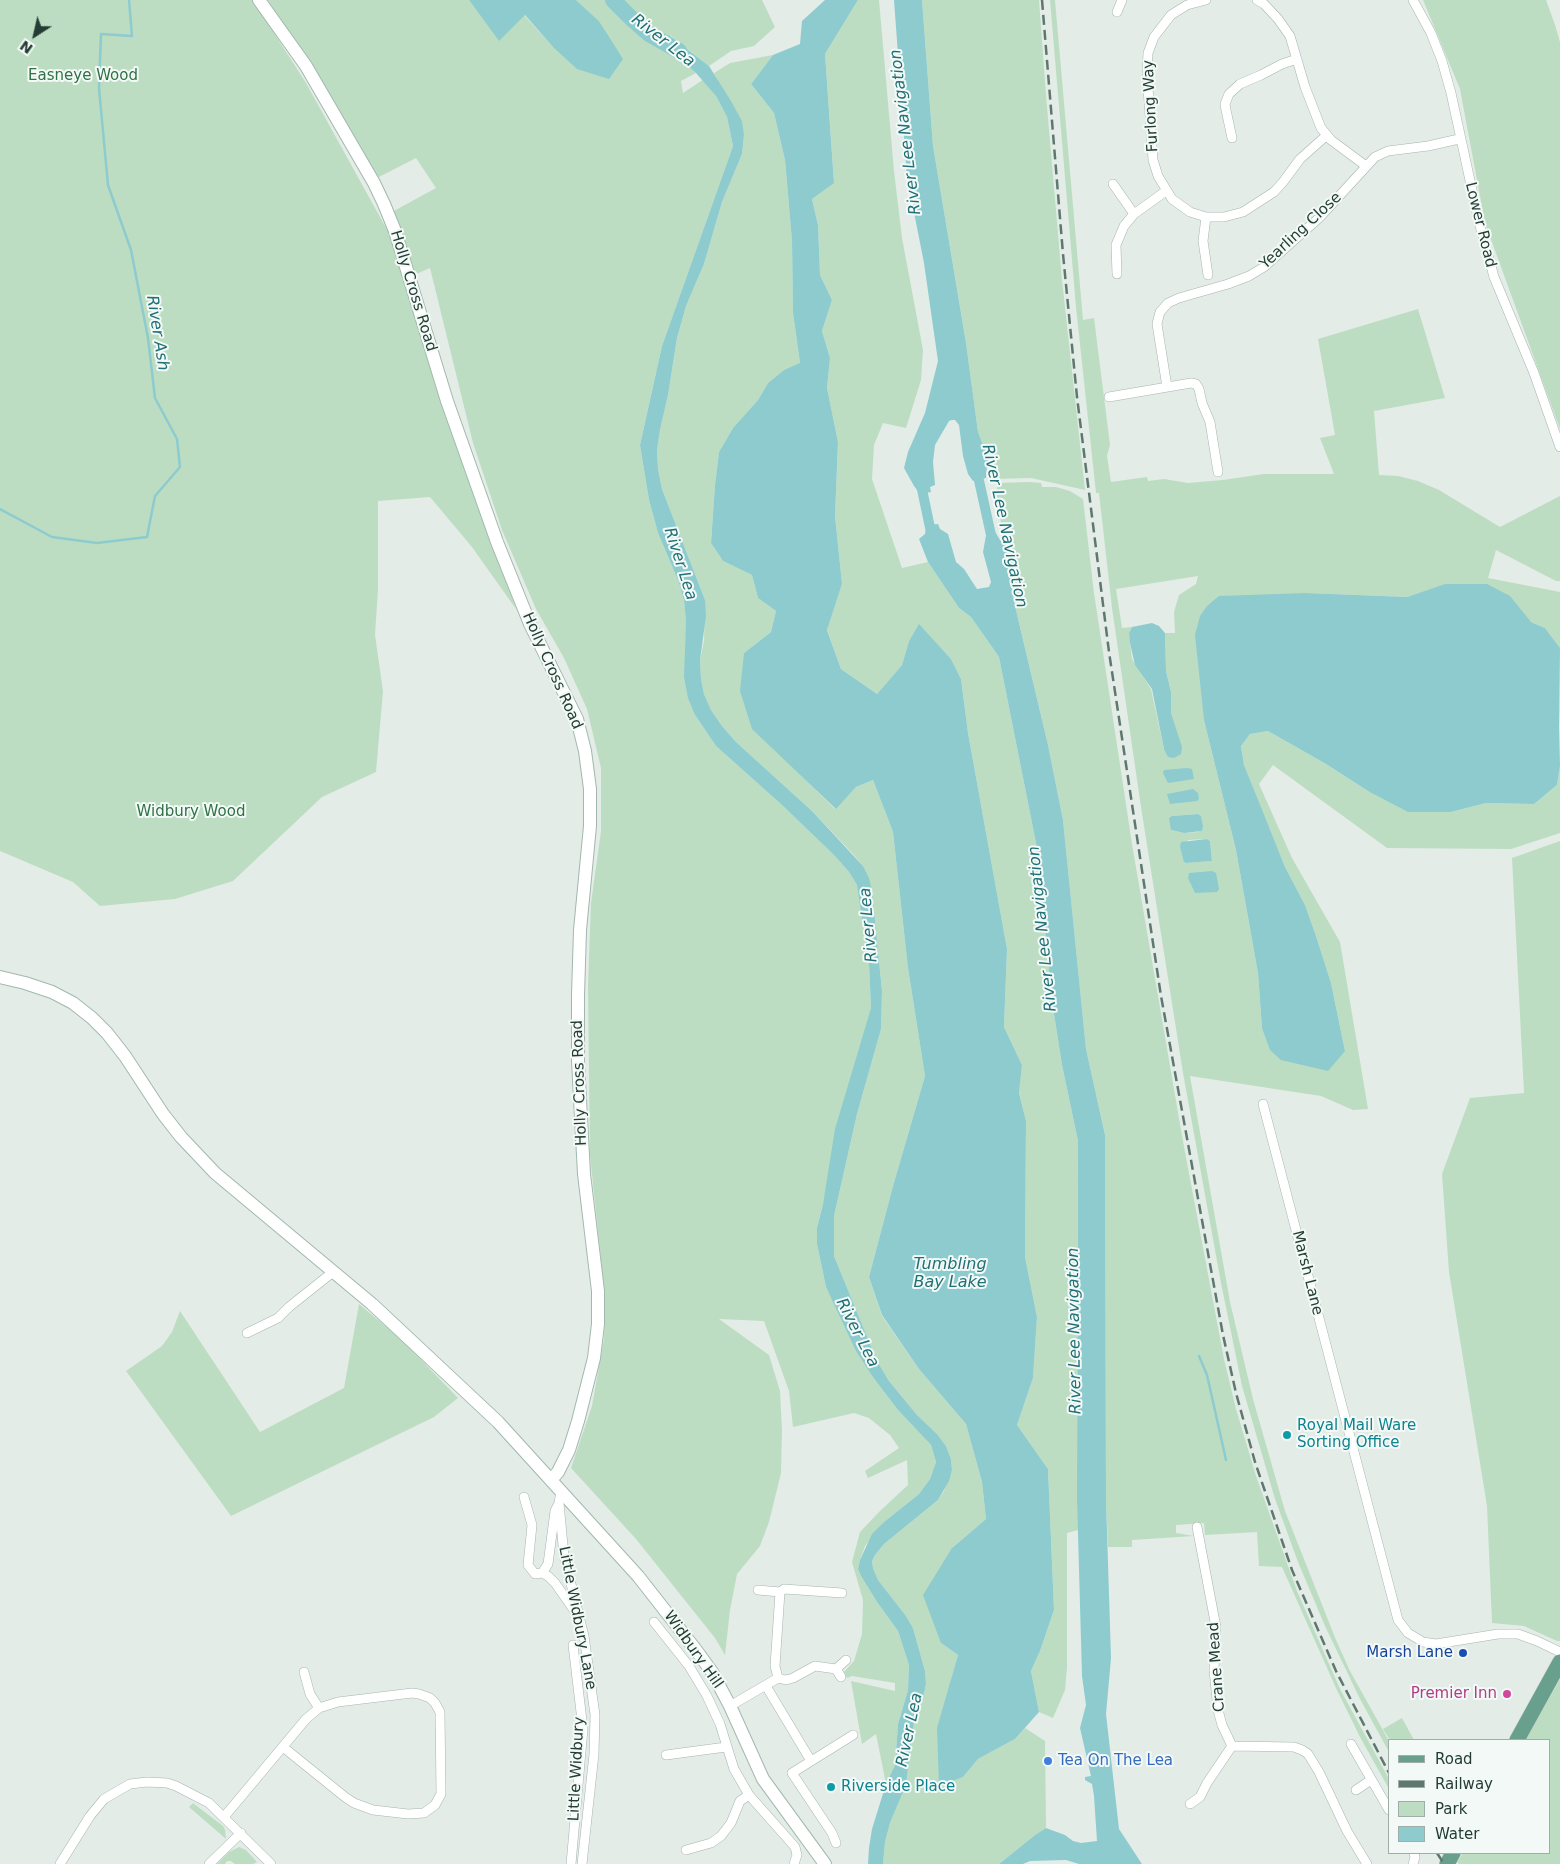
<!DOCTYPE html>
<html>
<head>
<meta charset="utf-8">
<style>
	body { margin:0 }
	#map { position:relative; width:1560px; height:1864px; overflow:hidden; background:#e3ece7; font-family:"DejaVu Sans",sans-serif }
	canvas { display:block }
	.legend { position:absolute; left:1388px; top:1739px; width:162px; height:115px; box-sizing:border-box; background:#f3f9f6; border:1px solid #a0aea8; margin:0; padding:6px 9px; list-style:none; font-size:15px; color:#233d34 }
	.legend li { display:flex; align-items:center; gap:10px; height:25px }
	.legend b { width:25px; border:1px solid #a0aea8 }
	.north { position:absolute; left:10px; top:10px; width:50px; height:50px; -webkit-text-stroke:4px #f3f9f6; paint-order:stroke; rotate:215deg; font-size:14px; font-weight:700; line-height:20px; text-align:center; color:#233d34 }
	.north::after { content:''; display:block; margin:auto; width:18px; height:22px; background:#233d34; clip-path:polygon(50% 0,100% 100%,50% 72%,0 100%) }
</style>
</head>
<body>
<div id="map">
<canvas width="1560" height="1864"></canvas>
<ul class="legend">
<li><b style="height:6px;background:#69a08d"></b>Road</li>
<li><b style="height:6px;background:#5e786f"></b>Railway</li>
<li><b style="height:14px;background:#bdddc2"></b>Park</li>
<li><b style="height:14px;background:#8dcbcf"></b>Water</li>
</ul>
<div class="north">N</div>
</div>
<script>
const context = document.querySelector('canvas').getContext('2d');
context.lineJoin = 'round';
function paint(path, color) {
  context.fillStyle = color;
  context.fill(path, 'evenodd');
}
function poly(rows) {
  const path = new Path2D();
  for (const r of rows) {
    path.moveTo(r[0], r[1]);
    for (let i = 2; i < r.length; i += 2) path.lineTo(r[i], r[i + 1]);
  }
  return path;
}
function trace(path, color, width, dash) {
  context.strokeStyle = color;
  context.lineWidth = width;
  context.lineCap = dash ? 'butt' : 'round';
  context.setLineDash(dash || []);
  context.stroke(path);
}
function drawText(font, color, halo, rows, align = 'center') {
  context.font = font + ' "DejaVu Sans",sans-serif';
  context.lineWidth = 4;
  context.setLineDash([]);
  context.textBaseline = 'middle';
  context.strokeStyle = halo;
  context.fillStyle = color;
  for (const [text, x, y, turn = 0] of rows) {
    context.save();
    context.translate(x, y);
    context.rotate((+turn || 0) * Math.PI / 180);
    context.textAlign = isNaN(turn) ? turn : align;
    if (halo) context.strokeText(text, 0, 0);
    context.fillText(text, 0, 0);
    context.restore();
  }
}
const green = poly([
	[0,0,253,0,306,83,391,237,477,500,516,609,472,547,430,497,378,501,378,589,375,635,383,691,376,772,322,797,233,881,175,899,100,906,73,882,0,851],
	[268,0,469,0,499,40,524,15,553,47,610,40,599,21,576,0,762,0,775,27,754,46,731,51,709,66,670,35,658,43,675,54,696,73,681,81,683,93,704,79,716,96,727,117,733,146,662,346,640,445,649,500,658,533,678,580,684,600,695,715,716,746,782,805,835,856,849,872,857,885,860,899,869,964,871,1008,817,1228,817,1244,826,1287,875,1380,898,1410,931,1445,936,1462,930,1479,919,1494,884,1522,865,1546,860,1560,858,1569,861,1576,877,1602,898,1631,909,1665,908,1690,898,1724,895,1765,886,1784,876,1734,862,1744,851,1681,895,1691,895,1683,852,1676,847,1678,844,1672,854,1661,862,1634,863,1600,852,1562,860,1532,880,1511,908,1485,907,1460,868,1478,865,1471,899,1448,890,1435,869,1418,854,1413,793,1427,789,1391,764,1321,719,1319,769,1355,780,1391,782,1430,781,1473,769,1522,760,1546,737,1574,730,1610,725,1655,715,1638,636,1539,571,1468,592,1406,604,1339,605,1298,590,1155,588,986,591,903,601,831,601,768,587,709,564,658,536,609,502,530,473,443,430,268,414,275,392,212,436,188,416,158,375,179,326,92],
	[858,0,879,0,894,171,902,238,923,350,921,380,906,428,883,423,874,445,872,479,902,568,928,562,959,608,971,617,999,657,1037,848,1052,1001,1062,1065,1078,1141,1077,1374,1078,1530,1067,1533,1067,1668,1065,1690,1053,1718,1039,1712,1031,1671,1040,1651,1054,1610,1048,1469,1017,1425,1033,1378,1037,1317,1025,1257,1026,1121,1019,1092,1022,1065,1004,1027,1007,949,968,733,961,679,951,659,919,625,909,641,902,665,877,694,841,669,827,629,842,584,835,516,838,442,827,388,830,358,822,331,832,300,820,275,818,225,812,199,834,182,825,54],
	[922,0,1039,0,1046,95,1062,280,1085,490,1031,478,996,479,978,432,966,343,933,146],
	[1050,0,1055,0,1083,320,1094,318,1110,445,1107,456,1111,482,1147,477,1148,481,1164,479,1188,483,1223,480,1264,474,1334,474,1320,438,1335,435,1318,339,1418,309,1445,398,1374,411,1379,475,1398,476,1418,481,1439,490,1500,527,1560,496,1560,581,1556,581,1496,550,1488,578,1560,592,1560,648,1545,628,1446,584,1407,597,1306,593,1204,720,1236,850,1258,973,1262,1028,1345,1051,1331,983,1316,936,1305,905,1285,867,1263,814,1244,765,1241,746,1250,734,1268,731,1326,764,1368,791,1451,812,1486,803,1534,804,1557,785,1560,766,1560,833,1511,849,1387,848,1273,765,1259,784,1292,858,1340,942,1368,1109,1353,1110,1321,1096,1190,1076,1230,1302,1253,1399,1285,1511,1336,1640,1350,1671,1389,1741,1389,1752,1360,1699,1325,1626,1298,1562,1275,1499,1242,1386,1221,1283,1183,1073,1141,807,1112,608,1099,493,1096,493,1076,307],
	[1198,576,1196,584,1179,595,1174,612,1175,633,1165,633,1166,671,1171,692,1171,713,1174,725,1164,749,1151,689,1132,659,1129,633,1132,627,1122,628,1116,589],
	[1198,814,1201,816,1199,832,1184,833,1171,830,1172,816],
	[1207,839,1210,841,1212,861,1186,863,1184,862,1188,840],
	[1423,0,1546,0,1555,25,1560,42,1560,429,1485,223,1460,89],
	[773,55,751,84,774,113,785,160,792,241,793,313,800,364,784,370,768,383,758,400,733,428,719,452,715,485,711,543,723,561,752,575,758,598,776,611,771,632,744,653,801,775,835,809,856,787,873,780,893,832,908,968,925,1076,893,1186,869,1277,882,1316,919,1369,966,1424,982,1482,986,1519,952,1548,941,1643,958,1655,951,1680,939,1785,963,1777,978,1759,1015,1739,1025,1728,1045,1741,1046,1828,1035,1835,999,1864,883,1864,885,1842,890,1823,906,1785,914,1722,922,1702,926,1684,925,1671,913,1628,906,1616,878,1580,873,1568,872,1561,875,1555,884,1544,938,1500,944,1491,952,1470,951,1459,946,1446,937,1434,917,1415,889,1381,877,1361,834,1256,834,1216,857,1114,881,1029,882,991,872,890,863,866,853,854,812,811,736,742,722,726,711,710,704,694,701,679,700,660,704,641,705,600,662,489,658,469,657,450,660,430,668,395,677,338,686,306,704,264,722,202,742,154,744,135,714,73,730,63],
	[1029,482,1041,483,1042,487,1056,487,1070,491,1083,499,1094,593,1132,844,1182,1136,1224,1359,1236,1409,1256,1476,1297,1591,1340,1689,1389,1779,1389,1789,1360,1737,1336,1688,1282,1567,1259,1566,1257,1532,1205,1535,1204,1523,1176,1525,1176,1533,1194,1536,1132,1540,1132,1547,1108,1547,1106,1500,1105,1135,1086,1049,1063,820,1048,745,1015,606,1005,544,1008,542,1001,523,996,494,998,483],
	[1560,841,1560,1641,1557,1641,1524,1626,1492,1623,1487,1506,1449,1272,1442,1174,1470,1098,1524,1093,1512,858],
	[359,1304,402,1340,458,1398,434,1417,231,1516,126,1371,162,1346,172,1332,180,1311,260,1432,344,1388],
	[1560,1679,1560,1864,1459,1864,1457,1862,1463,1853,1549,1853,1549,1740,1525,1740],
	[1402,1718,1414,1740,1390,1740,1383,1729],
	[193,1803,223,1826,225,1830,226,1839,189,1807],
	[239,1847,246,1850,257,1862,253,1864,235,1864,231,1861,227,1861,225,1864,217,1864,229,1852]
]);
const water = poly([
	[469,0,576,0,599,21,623,59,609,79,577,69,553,47,525,15,499,41],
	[825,0,858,0,825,54,834,183,812,199,818,225,820,275,832,300,822,331,830,358,827,388,838,442,835,516,842,584,827,630,841,669,877,694,902,665,909,641,919,624,951,659,961,679,968,733,1007,949,1004,1027,1022,1065,1019,1093,1026,1121,1025,1257,1037,1317,1033,1378,1017,1425,1048,1469,1054,1610,1040,1651,1031,1671,1039,1712,1015,1739,978,1759,963,1777,939,1786,937,1728,958,1655,941,1643,923,1595,952,1548,986,1519,982,1482,966,1424,919,1369,882,1315,869,1277,893,1186,925,1076,908,968,893,832,873,780,856,787,836,809,752,729,740,691,744,653,771,632,776,611,758,598,752,575,723,561,711,543,715,485,719,452,733,428,758,400,768,383,784,370,800,363,793,313,792,241,785,160,774,113,751,84,773,55,800,44,802,21],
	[894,0,922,0,933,146,966,343,978,432,990,463,987,466,986,478,973,481,968,474,963,456,959,425,955,420,952,420,949,421,935,445,933,462,935,485,930,487,931,492,920,494,914,486,904,468,908,452,925,413,938,361,924,263,907,177],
	[669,35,709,66,731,101,742,121,744,135,742,154,722,202,704,264,686,306,677,338,668,395,660,430,657,450,658,469,662,489,705,600,706,616,700,660,701,679,704,694,711,710,722,726,736,742,812,811,863,866,869,878,872,890,882,991,881,1029,857,1114,834,1216,834,1256,877,1361,889,1381,917,1415,937,1434,946,1446,951,1459,952,1470,949,1481,938,1500,884,1544,875,1555,872,1561,873,1568,878,1580,906,1616,913,1628,925,1671,926,1684,922,1702,914,1722,906,1785,890,1823,885,1842,883,1864,868,1864,869,1848,872,1829,886,1784,895,1765,898,1724,908,1690,909,1665,898,1631,877,1602,861,1576,858,1569,860,1560,872,1534,884,1522,919,1494,930,1479,936,1462,931,1445,898,1410,875,1380,856,1351,826,1287,817,1244,817,1228,823,1204,835,1129,871,1008,869,964,857,885,849,872,835,856,782,805,716,746,695,715,688,698,684,677,686,622,684,600,678,580,658,533,649,500,640,445,662,346,733,146,727,117,716,96,696,73,675,54,657,43],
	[938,524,940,529,948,534,956,562,964,569,977,589,989,587,991,582,983,552,987,530,994,530,1000,540,1005,544,1015,606,1048,745,1063,820,1086,1049,1105,1135,1106,1500,1111,1658,1106,1714,1119,1829,1142,1864,1079,1864,1066,1860,1030,1861,1023,1864,999,1864,1035,1835,1046,1828,1065,1835,1073,1841,1081,1843,1097,1841,1094,1796,1092,1784,1085,1780,1085,1777,1091,1776,1080,1728,1086,1705,1082,1676,1077,1498,1078,1141,1062,1065,1052,1001,1037,848,999,657,971,617,959,608,928,562,919,539,925,534,927,525],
	[1445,584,1487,584,1510,596,1531,622,1545,628,1560,648,1559,728,1560,766,1557,785,1534,804,1486,803,1451,812,1408,812,1368,791,1326,764,1268,731,1250,734,1241,746,1244,765,1285,867,1305,905,1316,936,1331,983,1345,1051,1328,1071,1281,1060,1270,1050,1262,1028,1258,973,1236,850,1204,720,1195,635,1200,616,1207,606,1219,596,1306,593,1407,597],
	[1152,623,1159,626,1165,633,1166,671,1171,692,1171,713,1182,747,1181,754,1174,758,1168,757,1164,749,1152,689,1135,665,1130,643,1129,633,1132,627],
	[1187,768,1192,769,1194,779,1168,783,1163,773,1164,770],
	[1193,789,1198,793,1199,799,1197,801,1170,804,1167,794],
	[1198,814,1201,816,1203,826,1202,831,1184,833,1171,830,1169,818,1172,816],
	[1207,839,1210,841,1212,861,1186,863,1184,862,1180,847,1181,842],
	[1212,871,1216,873,1219,889,1217,892,1195,893,1188,878,1189,873]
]);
const stream = poly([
	[0,509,52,537,97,543,147,537,155,496,180,467,177,439,155,398,148,338,131,250,108,185,99,88,101,34,132,36,129,0],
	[1199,1356,1207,1375,1226,1460]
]);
const canal = poly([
	[976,467,993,544],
	[920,480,932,537]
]);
const river = poly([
	[613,0,633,20,649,34,679,51]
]);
const street = poly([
	[1206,0,1187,5,1171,15,1154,37,1148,53,1147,73,1153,160,1158,176,1172,199,1190,212,1206,217,1224,217,1243,212,1274,192,1283,182,1300,159,1327,135],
	[1257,0,1264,4,1278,19,1290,36,1305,87,1321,128,1331,140,1366,166],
	[1413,0,1431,33,1442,61,1451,93,1479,222,1494,277,1534,373,1560,447],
	[1117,12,1122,0],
	[1232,138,1226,110,1225,104,1229,94,1240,84,1261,75,1282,64,1297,59],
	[1113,184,1134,214],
	[1206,217,1203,241,1208,275],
	[1117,274,1116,245,1124,226,1134,214,1166,191],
	[1167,387,1157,324,1160,312,1168,303,1179,298,1228,284,1249,276,1264,267,1319,218,1375,157,1388,151,1428,146,1459,139],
	[1109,397,1191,383,1196,384,1199,389,1202,403,1210,422,1218,472],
	[1263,1104,1398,1620,1408,1633,1423,1642,1436,1644,1498,1634,1518,1634,1537,1641,1560,1652],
	[247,1333,278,1318,289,1307,333,1272],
	[561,1491,559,1503,564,1556,584,1636,595,1715,594,1754,582,1864],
	[524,1497,532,1525,528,1565,535,1574,542,1573],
	[558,1505,555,1511,548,1564,542,1573,548,1576,555,1583,576,1613],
	[1197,1527,1216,1627,1214,1670,1218,1710,1222,1725,1232,1746],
	[758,1590,780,1592,784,1589,842,1593],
	[654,1622,689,1666,707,1696,720,1724,734,1769,749,1795,795,1847,797,1855,794,1864],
	[304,1672,310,1694,319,1708],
	[841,1677,836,1669,846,1660],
	[778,1678,775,1666,780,1592],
	[766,1686,811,1761],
	[730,1706,778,1678,786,1680,793,1678,815,1666,836,1669],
	[1351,1744,1389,1810],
	[1232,1746,1294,1747,1302,1750,1308,1754,1319,1772,1347,1831,1367,1864],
	[666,1755,726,1747],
	[1356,1790,1371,1780],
	[1190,1804,1200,1797,1207,1783,1232,1746],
	[224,1817,306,1719,319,1708,338,1702,412,1693,419,1694,430,1698,435,1703,440,1712,441,1794,435,1805,424,1813,408,1814,373,1810,354,1803,345,1797,283,1747],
	[836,1843,832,1833,792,1773,853,1735],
	[686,1850,711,1843,721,1836,731,1823,740,1801,749,1795],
	[60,1864,90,1816,104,1799,130,1784,147,1782,167,1783,176,1786,209,1803,271,1864],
	[209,1864,241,1833],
	[571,1864,583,1729,573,1645],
	[1413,1864,1415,1857,1414,1853]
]);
const secondary = poly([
	[259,0,306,66,374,183,384,204,395,231,447,401,497,542,530,624,577,719,585,751,590,789,590,826,580,930,578,995,578,1061,584,1174,598,1291,598,1324,594,1358,578,1421,569,1450,558,1472,551,1480],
	[0,977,25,983,52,992,73,1003,92,1018,107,1033,125,1056,163,1114,181,1137,215,1173,372,1304,498,1422,638,1576,696,1650,712,1672,730,1706,763,1779,825,1864]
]);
const primary = poly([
	[1517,1740,1560,1662],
	[1447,1864,1453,1853]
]);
const rail = poly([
	[1042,0,1063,254,1077,397,1109,652,1161,996,1223,1335,1236,1393,1255,1462,1292,1570,1336,1671,1389,1773],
	[1437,1853,1444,1864]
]);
const markers = [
	[1287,1435,5,"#0f9aa8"],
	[1463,1653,5,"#1a4fb4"],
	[1507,1694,5,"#d1479c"],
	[1048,1761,5,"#3f7fe0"],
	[831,1787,5,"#0f9aa8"]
];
const parkNames = [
	["Easneye Wood",83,76],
	["Widbury Wood",191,812]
];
const streetNames = [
	["Furlong Way",1151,106,-93],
	["Lower Road",1480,225,76],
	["Yearling Close",1301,231,-43],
	["Holly Cross Road",413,291,73],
	["Holly Cross Road",552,671,66],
	["Holly Cross Road",580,1083,-92],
	["Marsh Lane",1307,1273,76],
	["Little Widbury Lane",577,1618,79],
	["Widbury Hill",693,1650,55],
	["Crane Mead",1217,1667,-94],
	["Little Widbury",577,1769,-87]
];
const cultureNames = [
	["Royal Mail Ware",1297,1426],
	["Sorting Office",1297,1443],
	["Riverside Place",841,1787]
];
const transitNames = [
	["Marsh Lane",1453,1653]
];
const hotelNames = [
	["Premier Inn",1497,1694]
];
const shopNames = [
	["Tea On The Lea",1058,1761]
];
const waterNames = [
	["River Lea",663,41,38],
	["River Lee Navigation",906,132,-97],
	["River Ash",157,333,81],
	["River Lee Navigation",1004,526,78],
	["River Lea",680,564,72],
	["River Lea",869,925,-95],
	["River Lee Navigation",1043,929,-96],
	["Tumbling",950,1265],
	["Bay Lake",950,1283],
	["River Lee Navigation",1075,1331,-91],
	["River Lea",857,1333,63],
	["River Lea",910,1730,-78]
];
paint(green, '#bdddc2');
paint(water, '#8dcbcf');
trace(stream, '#8dcbcf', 2.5);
trace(canal, '#8dcbcf', 10);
trace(river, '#8dcbcf', 16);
trace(street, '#a6b4ae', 10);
trace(secondary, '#a2b8ae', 14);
trace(primary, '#c1c9c6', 16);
trace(street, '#fff', 9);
trace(secondary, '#fff', 12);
trace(primary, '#69a08d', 15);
trace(rail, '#5e786f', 2.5, [10, 5]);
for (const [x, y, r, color] of markers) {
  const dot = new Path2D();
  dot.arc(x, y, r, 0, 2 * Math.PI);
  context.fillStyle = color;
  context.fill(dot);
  trace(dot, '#f3f9f6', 2);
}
drawText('15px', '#2f7243', '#f3f9f6', parkNames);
drawText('15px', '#233d34', '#f3f9f6', streetNames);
drawText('15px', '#0d838f', '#f3f9f6', cultureNames, 'left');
drawText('15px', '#164399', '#f3f9f6', transitNames, 'right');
drawText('15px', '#b23c85', '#f3f9f6', hotelNames, 'right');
drawText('15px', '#366cbe', '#f3f9f6', shopNames, 'left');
drawText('italic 16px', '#1f7077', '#f3f9f6', waterNames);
</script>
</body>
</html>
